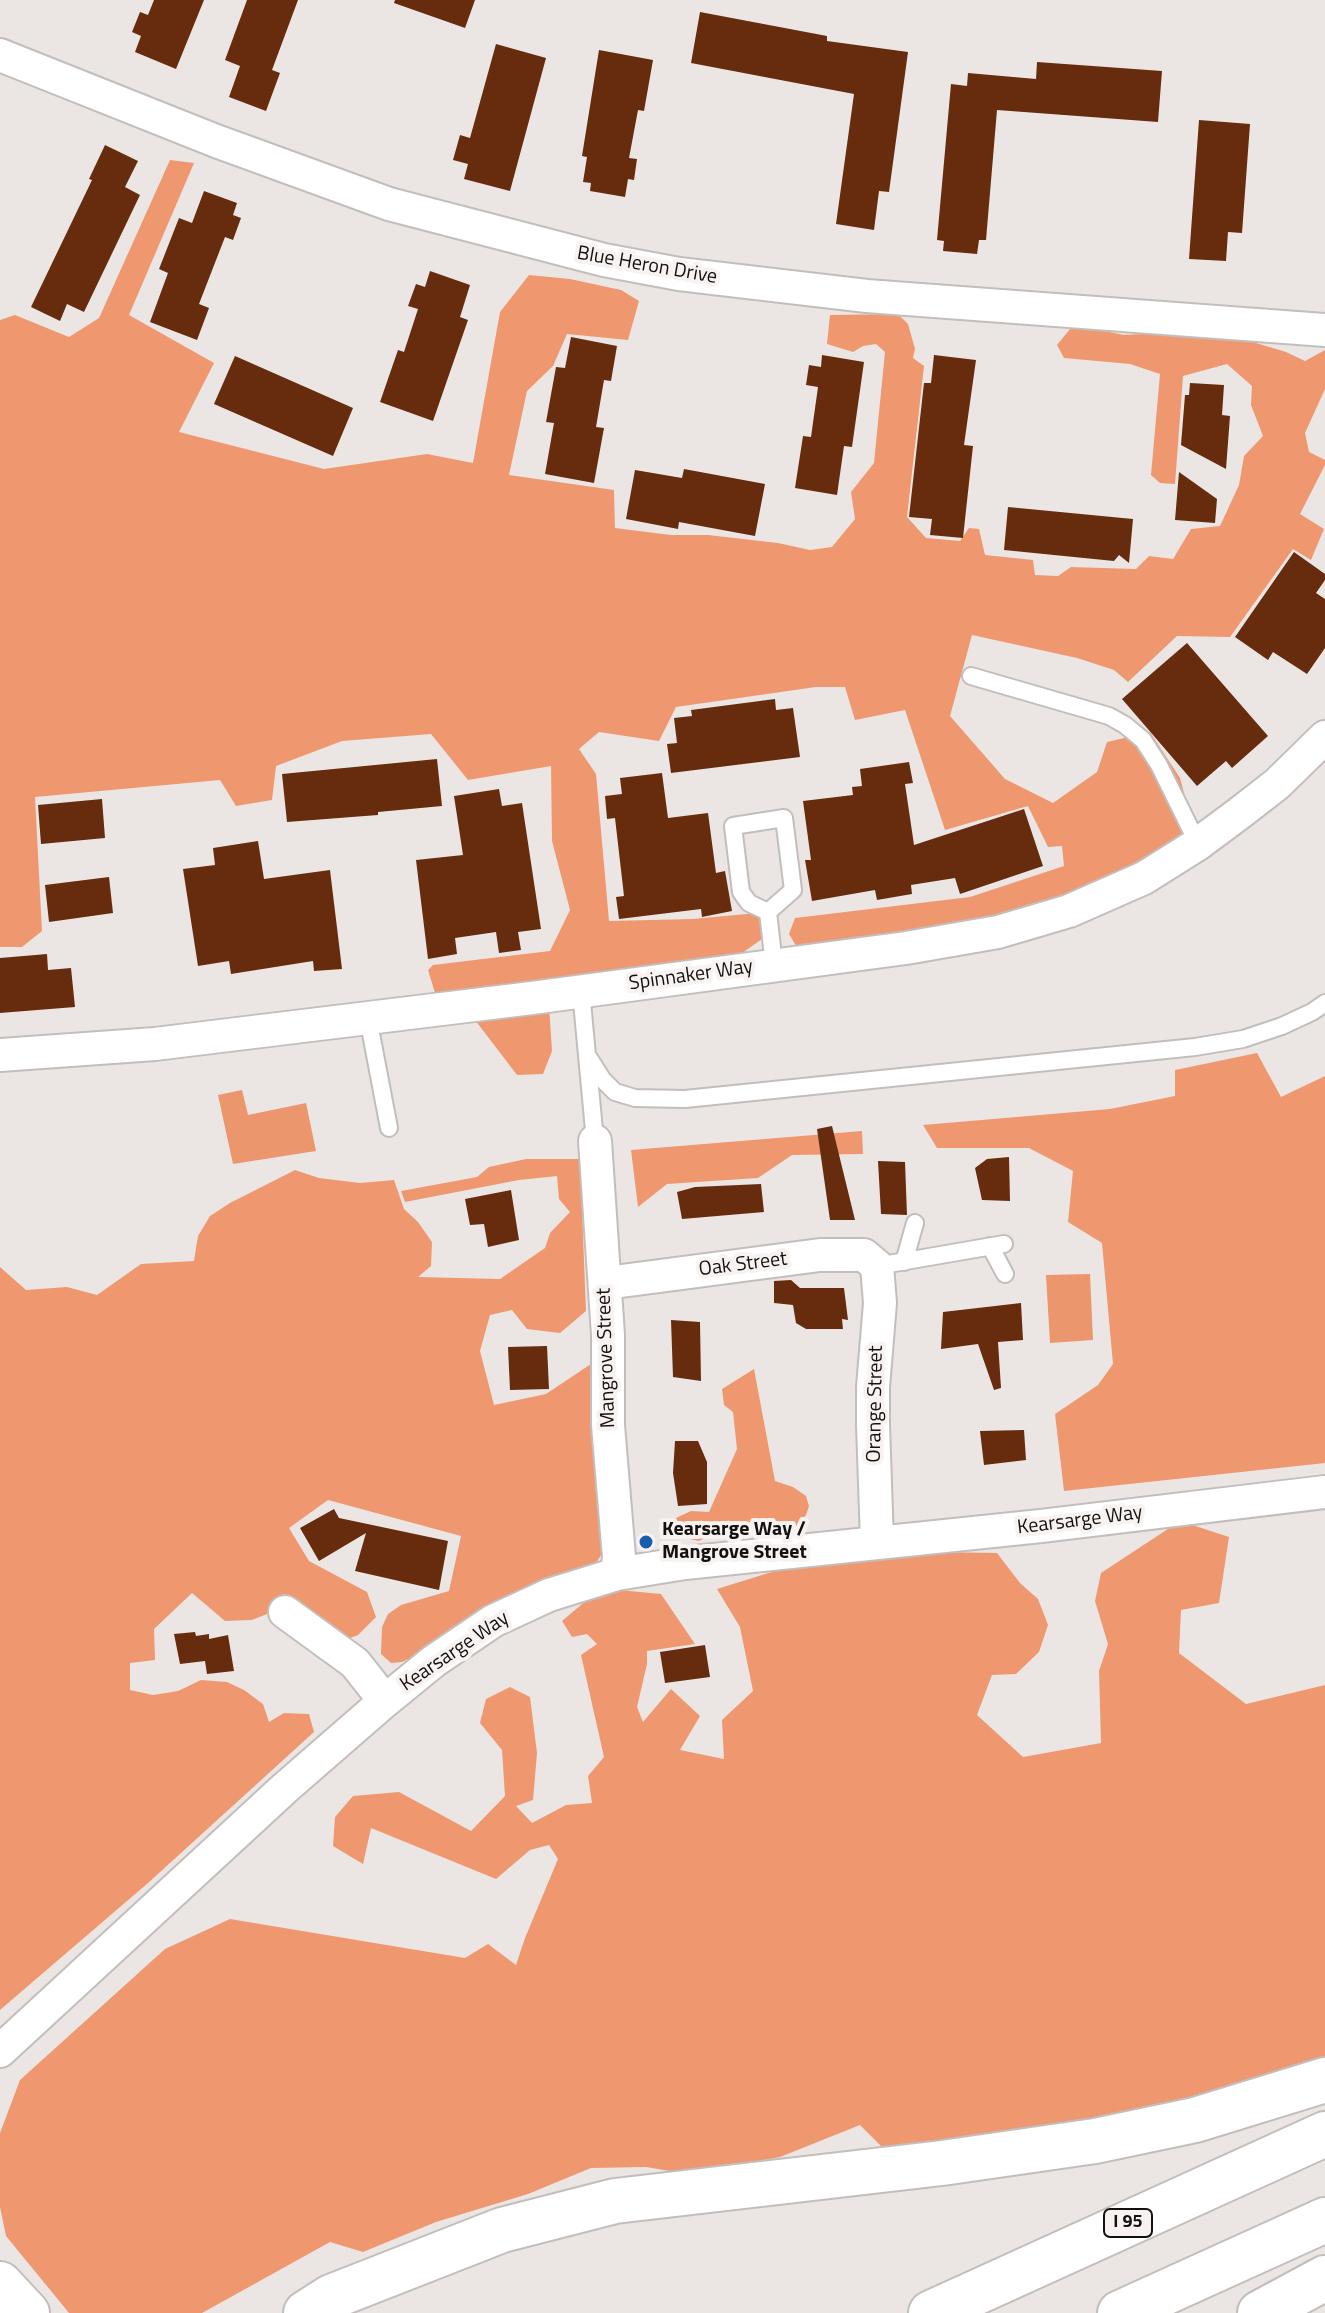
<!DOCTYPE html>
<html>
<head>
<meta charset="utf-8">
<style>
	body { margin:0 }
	canvas { display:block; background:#ebe6e4 }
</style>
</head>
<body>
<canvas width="1325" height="2313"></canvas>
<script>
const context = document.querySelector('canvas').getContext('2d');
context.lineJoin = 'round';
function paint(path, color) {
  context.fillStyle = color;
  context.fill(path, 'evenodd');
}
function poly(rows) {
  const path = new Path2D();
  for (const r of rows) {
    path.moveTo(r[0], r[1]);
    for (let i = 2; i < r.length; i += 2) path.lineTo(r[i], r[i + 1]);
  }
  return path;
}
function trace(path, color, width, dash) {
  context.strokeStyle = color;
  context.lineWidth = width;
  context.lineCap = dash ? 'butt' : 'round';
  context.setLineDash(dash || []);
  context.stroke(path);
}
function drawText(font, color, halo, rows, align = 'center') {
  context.font = font + ' "Titillium Web",sans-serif';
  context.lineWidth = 8;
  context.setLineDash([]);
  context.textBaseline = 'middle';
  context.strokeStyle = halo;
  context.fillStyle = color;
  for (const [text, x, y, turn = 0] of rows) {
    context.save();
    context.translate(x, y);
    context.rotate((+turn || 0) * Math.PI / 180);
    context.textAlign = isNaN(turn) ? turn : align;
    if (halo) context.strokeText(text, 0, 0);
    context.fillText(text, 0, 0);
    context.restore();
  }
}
const forest = poly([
	[170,160,194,163,129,315,214,363,179,432,324,469,427,454,473,463,500,312,529,275,570,279,621,290,639,301,628,340,567,334,553,366,527,391,509,475,614,490,615,528,671,535,708,535,778,543,810,550,832,547,855,519,851,492,874,463,885,352,876,344,863,346,853,352,827,344,830,315,898,314,908,324,915,349,913,358,924,366,907,517,926,538,960,541,969,528,979,529,985,555,1033,560,1035,575,1058,576,1071,567,1136,569,1149,556,1173,559,1191,529,1220,526,1239,485,1244,456,1263,436,1251,405,1252,386,1227,364,1183,376,1175,484,1160,483,1151,475,1160,374,1130,364,1064,358,1057,345,1070,329,1085,327,1124,335,1159,333,1236,337,1286,352,1305,361,1325,350,1325,389,1305,433,1309,452,1325,460,1325,465,1300,514,1324,529,1311,560,1293,549,1230,637,1177,636,1128,682,1114,670,1077,658,972,635,950,716,1005,779,1053,803,1097,772,1107,742,1150,732,1180,778,1194,831,1169,851,1065,903,955,925,798,949,789,934,795,918,970,897,1064,866,1062,846,1048,847,1028,806,945,830,905,710,855,720,845,687,816,687,676,707,659,741,599,732,579,749,596,774,609,921,693,919,768,912,766,936,734,959,548,991,552,1051,543,1074,517,1075,475,1020,467,1001,435,993,428,970,433,965,550,951,570,910,552,841,551,766,468,780,431,734,342,741,276,766,272,800,236,806,220,780,35,797,42,931,22,947,0,947,0,320,15,315,69,337,99,318],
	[1257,1053,1281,1097,1325,1076,1325,1463,1064,1491,1055,1414,1098,1385,1113,1364,1102,1243,1068,1222,1073,1171,1029,1148,937,1148,923,1125,1110,1109,1175,1096,1175,1070],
	[862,1131,863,1154,792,1155,758,1178,667,1184,638,1207,631,1150],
	[526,1159,580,1159,586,1311,560,1333,527,1329,512,1310,490,1315,480,1351,494,1405,546,1394,594,1362,610,1541,591,1571,402,1662,391,1663,381,1654,382,1627,388,1614,401,1605,449,1591,461,1536,328,1500,289,1528,309,1561,367,1592,376,1617,358,1635,337,1643,272,1612,252,1620,225,1621,192,1593,154,1629,155,1660,130,1663,130,1690,153,1695,178,1691,201,1680,227,1682,244,1690,263,1704,269,1722,284,1713,309,1714,314,1732,148,1883,0,2010,0,1267,26,1290,67,1287,97,1295,141,1264,194,1261,198,1236,210,1216,230,1203,295,1170,319,1178,360,1183,394,1180,404,1209,418,1222,432,1242,431,1266,418,1277,500,1279,545,1248,550,1233,570,1212,559,1199,557,1176,519,1180,405,1202,401,1191,477,1177,489,1167],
	[754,1369,775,1481,793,1487,806,1496,809,1506,806,1515,798,1525,783,1533,768,1534,747,1529,708,1536,699,1541,677,1536,672,1527,676,1518,691,1511,709,1512,737,1449,733,1412,724,1405,722,1389],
	[1180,1521,1229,1537,1219,1603,1181,1610,1179,1653,1246,1704,1325,1685,1325,2058,1214,2105,885,2150,860,2125,780,2157,688,2174,646,2167,591,2168,528,2194,436,2222,363,2252,330,2242,202,2313,69,2313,6,2236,0,2207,0,2133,20,2080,165,1949,230,1919,465,1958,488,1944,516,1965,525,1938,558,1859,549,1845,530,1850,496,1879,371,1828,363,1864,333,1846,335,1817,353,1796,399,1792,471,1831,505,1796,502,1750,480,1723,486,1699,510,1687,530,1697,537,1753,533,1800,516,1806,532,1823,566,1805,592,1803,588,1776,604,1757,581,1655,597,1644,587,1634,572,1637,562,1621,588,1599,619,1590,661,1594,695,1644,647,1651,647,1664,637,1707,643,1722,671,1689,700,1716,680,1750,724,1759,722,1720,753,1691,740,1627,717,1589,778,1570,837,1561,939,1552,997,1553,1020,1583,1038,1599,1048,1625,1039,1652,1016,1674,992,1675,977,1715,1023,1757,1101,1743,1099,1671,1108,1644,1095,1601,1101,1573]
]);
const water = poly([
	[242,1090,248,1115,306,1103,316,1151,233,1164,218,1095],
	[1090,1274,1093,1340,1050,1343,1046,1275]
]);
const building = poly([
	[154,0,204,0,176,69,135,52,141,36,132,32,140,12,148,15],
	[247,0,298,0,272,70,280,73,266,111,229,97,240,66,225,60],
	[395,0,475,0,465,28,394,3],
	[700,12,827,36,827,41,908,52,889,192,879,191,874,230,836,224,854,94,691,63],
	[496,44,546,58,510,191,464,179,468,164,453,160,460,135,470,138],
	[599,50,653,60,644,111,638,110,629,158,637,159,634,180,628,179,625,197,590,191,591,183,583,182,587,157,582,156],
	[1037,62,1162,71,1158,122,997,110,986,240,979,240,977,254,943,251,944,241,937,240,951,84,967,86,968,73,1036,79],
	[1199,120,1250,124,1242,233,1228,232,1226,261,1189,259],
	[105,145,138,161,125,187,140,195,84,312,67,304,60,321,31,307,92,180,89,179],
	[204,191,237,203,233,215,241,218,233,240,225,237,199,304,209,308,197,340,150,322,168,273,159,269,179,218,192,223],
	[430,271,470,285,460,317,468,320,433,421,380,402,398,350,404,352,418,309,408,306,416,284,425,287],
	[571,337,617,346,611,381,604,380,596,427,604,428,594,483,545,474,554,423,546,422,556,367,565,368],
	[822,355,864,362,852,447,844,446,837,495,795,488,803,436,811,437,818,387,806,385,809,365,821,367],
	[934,355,976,360,964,445,973,446,963,538,930,535,932,519,909,517,924,383,931,383],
	[235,356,353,408,333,456,214,404],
	[1190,383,1224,385,1222,415,1230,416,1226,469,1181,445,1185,395,1189,395],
	[684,469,765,484,755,536,679,522,678,529,626,519,635,470,682,478],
	[1179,472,1217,499,1215,523,1175,520],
	[1008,507,1133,519,1129,563,1119,555,1114,561,1004,550],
	[1294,552,1325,574,1325,580,1316,593,1325,599,1325,648,1307,674,1273,652,1268,660,1235,637],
	[1187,643,1268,736,1232,768,1226,761,1197,786,1122,699],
	[775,699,776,710,793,708,800,757,671,773,667,744,677,743,674,718,692,716,691,710],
	[437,759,442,806,378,812,378,815,287,822,282,774],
	[909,762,913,783,905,784,914,845,1024,809,1043,866,960,894,955,878,911,885,912,894,877,900,875,890,812,901,805,860,811,860,803,801,853,795,852,787,862,786,860,769],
	[662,773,668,818,708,813,716,873,725,871,732,911,702,917,701,909,619,919,616,897,624,896,615,818,607,819,605,796,622,794,620,778],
	[499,789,502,806,522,803,541,929,518,932,521,950,499,953,496,932,455,938,457,954,428,959,416,860,463,855,454,796],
	[102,799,105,838,41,844,38,805],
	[258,841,264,879,330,870,342,969,314,971,313,961,231,974,229,961,198,966,183,869,215,865,213,848],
	[109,877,113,913,49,922,45,885],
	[47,954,48,970,71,968,75,1007,0,1013,0,958],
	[832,1126,855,1220,830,1220,817,1129],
	[1009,1157,1010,1201,982,1200,975,1168,987,1159],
	[878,1161,905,1162,907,1215,881,1214],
	[761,1184,764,1212,682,1219,677,1192,695,1187],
	[511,1190,519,1240,488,1247,484,1224,470,1225,465,1199],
	[791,1280,800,1288,844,1288,848,1320,842,1319,843,1329,806,1329,796,1323,793,1305,774,1303,774,1281],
	[1021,1303,1023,1340,998,1342,1001,1388,994,1390,978,1344,941,1349,943,1312],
	[671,1320,700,1322,701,1381,673,1377],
	[547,1346,549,1389,510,1390,508,1347],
	[1024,1430,1026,1460,984,1465,980,1431],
	[675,1441,698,1441,707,1462,707,1504,678,1506,673,1473],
	[334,1509,339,1518,448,1541,439,1590,355,1571,366,1533,319,1561,300,1528],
	[195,1632,196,1636,209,1634,209,1639,228,1635,234,1671,207,1674,205,1661,180,1664,174,1634],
	[705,1645,710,1677,665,1683,660,1652]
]);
const service = poly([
	[971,676,1109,716,1125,725,1143,740,1159,765,1198,844],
	[768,912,749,903,741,892,733,826,784,818,793,890,768,912,774,965],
	[581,991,595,1141],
	[368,1018,389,1128],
	[589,1058,603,1080,615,1092,635,1098,685,1099,1195,1047,1243,1039,1282,1026,1312,1012,1325,1003],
	[990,1246,1005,1274],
	[904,1262,915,1223],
	[877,1266,1004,1244]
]);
const minor = poly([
	[0,55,216,141,389,204,604,260,679,274,867,296,1325,330],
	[0,1055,155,1044,532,998,906,948,998,932,1069,911,1144,878,1198,844,1241,812,1277,784,1325,737],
	[595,1141,608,1335,608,1425,619,1557,617,1574],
	[606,1283,820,1255,864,1255,877,1266,880,1303,873,1387,873,1425,877,1542],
	[285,1612,355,1663,385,1701],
	[0,2051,285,1788,385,1701,434,1661,493,1621,549,1595,617,1574,685,1563,1041,1526,1325,1492]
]);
const secondary = poly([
	[0,2284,27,2313]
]);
const motorway = poly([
	[306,2313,331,2297,502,2230,615,2201,942,2163,1095,2141,1195,2120,1325,2080],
	[931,2313,1325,2134],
	[1120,2313,1325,2220],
	[1260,2313,1325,2278]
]);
const markers = [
	[646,1542,8,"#185eae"]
];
const shields = [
	[1128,2223,48]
];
const shieldNames = [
	["I 95",1128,2223]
];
const streetNames = [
	["Blue Heron Drive",647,266,10],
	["Spinnaker Way",691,976,-8],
	["Oak Street",743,1265,-7],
	["Mangrove Street",607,1358,-92],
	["Orange Street",876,1404,-89],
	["Kearsarge Way",1080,1521,-7],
	["Kearsarge Way",455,1652,-34]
];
const poiNames = [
	["Kearsarge Way /",662,1530],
	["Mangrove Street",662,1553]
];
paint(forest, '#ef9870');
paint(water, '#ec966e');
paint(building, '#672c0d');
trace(service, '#c3bebc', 20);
trace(minor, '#c3bebc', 36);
trace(secondary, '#c3bebc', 48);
trace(motorway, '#c3bebc', 48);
trace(service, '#fff', 16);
trace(minor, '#fff', 32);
trace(secondary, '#fff', 44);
trace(motorway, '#fff', 44);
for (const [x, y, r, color] of markers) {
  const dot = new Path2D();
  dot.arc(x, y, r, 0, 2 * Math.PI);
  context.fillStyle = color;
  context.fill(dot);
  trace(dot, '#f8f3f1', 3);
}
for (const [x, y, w] of shields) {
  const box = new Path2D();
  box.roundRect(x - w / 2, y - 14, w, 28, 6);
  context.fillStyle = '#f8f3f1';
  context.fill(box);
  trace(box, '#131211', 2);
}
drawText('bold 18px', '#131211', null, shieldNames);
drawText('20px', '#131211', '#f8f3f1', streetNames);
drawText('bold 20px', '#131211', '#f8f3f1', poiNames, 'left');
</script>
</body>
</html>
